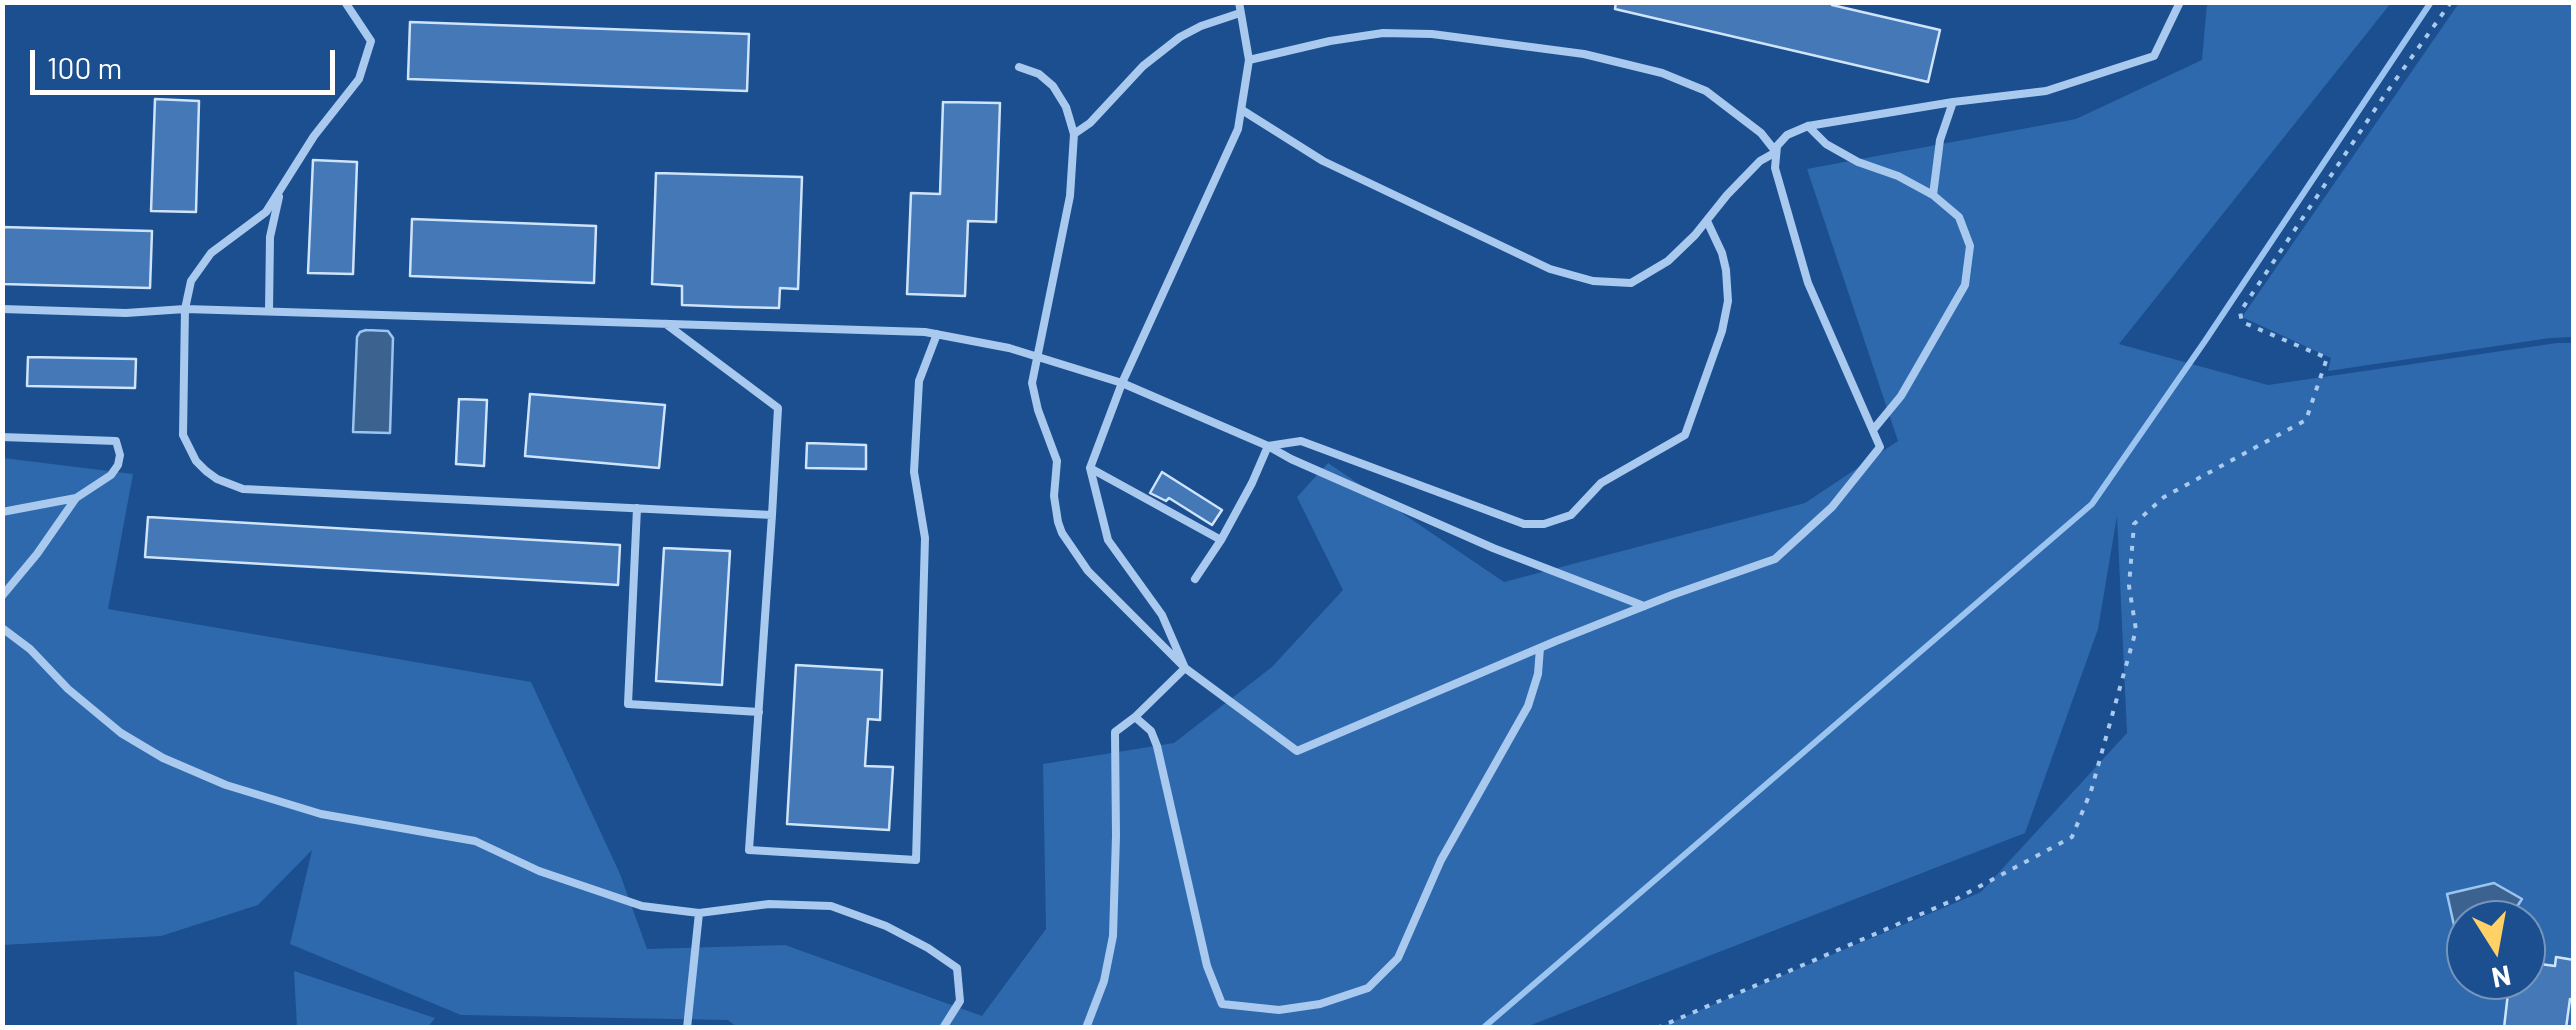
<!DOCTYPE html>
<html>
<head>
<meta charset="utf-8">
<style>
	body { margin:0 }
	#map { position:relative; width:2576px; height:1030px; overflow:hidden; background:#1b4f8f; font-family:Barlow,sans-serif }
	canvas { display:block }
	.frame { position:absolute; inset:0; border:5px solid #fff; pointer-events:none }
	.north { position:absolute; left:2446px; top:900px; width:100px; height:100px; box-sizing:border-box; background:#1b4f8f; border:2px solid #7695bc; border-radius:50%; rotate:169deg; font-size:28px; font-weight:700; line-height:40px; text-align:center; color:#fff }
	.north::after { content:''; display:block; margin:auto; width:35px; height:45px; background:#ffd166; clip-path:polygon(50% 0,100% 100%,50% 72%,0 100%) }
	.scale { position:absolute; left:30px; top:50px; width:305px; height:45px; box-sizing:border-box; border:5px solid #fff; border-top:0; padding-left:12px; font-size:30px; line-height:35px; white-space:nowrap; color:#fff; -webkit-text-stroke:8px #1b4f8f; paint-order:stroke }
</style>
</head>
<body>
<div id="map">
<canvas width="2576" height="1030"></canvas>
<div class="frame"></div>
<div class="north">N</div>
<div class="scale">100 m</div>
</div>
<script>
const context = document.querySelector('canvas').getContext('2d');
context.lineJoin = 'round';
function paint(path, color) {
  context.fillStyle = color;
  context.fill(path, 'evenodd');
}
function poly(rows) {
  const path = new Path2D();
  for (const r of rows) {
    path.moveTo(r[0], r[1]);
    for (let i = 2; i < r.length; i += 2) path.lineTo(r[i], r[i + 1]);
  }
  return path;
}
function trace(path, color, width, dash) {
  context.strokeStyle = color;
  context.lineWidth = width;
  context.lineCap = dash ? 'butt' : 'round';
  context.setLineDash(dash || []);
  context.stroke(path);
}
const green = poly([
	[2207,3,2391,3,2119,344,2268,385,2557,343,2573,343,2573,1027,1660,1027,1981,892,2127,733,2117,516,2098,629,2025,833,1526,1027,738,1028,728,1020,461,1015,290,944,312,850,258,905,161,936,3,945,3,458,133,474,108,609,531,682,620,874,647,949,785,945,982,1016,1046,929,1043,764,1174,743,1272,667,1343,590,1297,497,1328,463,1504,582,1805,503,1898,441,1807,169,2076,119,2202,60],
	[2466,920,2526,920,2526,980,2466,980],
	[2459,3,2573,3,2573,337,2550,338,2328,371,2331,358,2242,317],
	[294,971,435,1018,428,1027,297,1027]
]);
const water = poly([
	[366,330,388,331,393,338,390,433,353,432,357,337,360,332,366,330],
	[2494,883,2522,899,2508,920,2466,920,2466,934,2456,934,2447,894,2494,883]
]);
const stream = poly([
	[1483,1028,2092,504,2205,341,2431,2]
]);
const building = poly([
	[1616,2,1832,2,1832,5,1940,30,1928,82,1615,9,1616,2],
	[410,22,749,34,747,91,408,79,410,22],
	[155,99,199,101,196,212,151,211,155,99],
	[943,102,1000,103,996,222,968,221,965,296,907,294,911,193,940,194,943,102],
	[313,160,357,162,353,274,308,273,313,160],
	[656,173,802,177,798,289,780,288,779,308,735,307,682,305,682,286,652,284,656,173],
	[412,219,596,226,594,283,410,276,412,219],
	[2,227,152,231,150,288,2,284,2,227],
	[28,357,136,359,135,388,27,386,28,357],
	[530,394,665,405,659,468,525,456,530,394],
	[459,399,487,400,484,466,456,464,459,399],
	[807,443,866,445,866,469,806,468,807,443],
	[1162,472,1222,510,1212,525,1169,498,1166,501,1150,493,1162,472],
	[148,517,620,545,618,585,145,557,148,517],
	[664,548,730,551,722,685,656,681,664,548],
	[796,665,882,670,880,720,868,719,865,766,893,767,889,830,787,824,796,665],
	[2556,957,2574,960,2574,1000,2570,999,2566,1028,2504,1028,2508,993,2517,994,2519,980,2526,980,2526,962,2555,966,2556,957]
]);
const path = poly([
	[1657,1028,1956,899,2072,837,2091,791,2136,630,2129,586,2134,524,2164,497,2306,420,2327,358,2242,322,2240,312,2382,99,2451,2]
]);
const service = poly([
	[1019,67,1039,74,1053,86,1066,107,1074,134,1070,196,1032,383,1038,410,1057,461,1054,496,1058,522,1062,533,1088,571,1185,668,1135,717,1115,732,1116,836,1113,936,1104,981,1086,1028],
	[1242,110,1323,161,1550,269,1593,281,1631,283,1668,261,1695,235,1727,195,1760,161,1776,152,1761,133,1706,91,1662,73,1584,54,1432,34,1383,33,1330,41,1249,60],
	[1808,126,1826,144,1858,162,1898,176,1933,195,1959,217,1970,246,1965,285,1901,396,1873,430],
	[1074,134,1090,123,1143,66,1180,37,1201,26,1240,13],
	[1933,195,1940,140,1953,102],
	[2,309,126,313,185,309,191,281,211,253,266,212,314,136,359,79,371,41,345,2],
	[269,311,270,237,279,197],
	[666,324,778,408,772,515,243,489,217,479,206,471,196,461,183,435,185,309,448,317,925,332,1009,348,1122,383,1238,129,1249,60,1239,2],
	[2,437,116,441,120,455,118,465,111,475,76,498,37,554,2,596],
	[1268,446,1301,441,1524,524,1544,524,1571,515,1601,483,1685,435,1722,331,1728,301,1726,270,1722,253,1707,221],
	[1268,446,1291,459,1493,548,1644,606],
	[1090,468,1221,540],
	[637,508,628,704,759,712],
	[2,512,76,498],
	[772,515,749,850,916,860,925,538,914,472,919,381,937,334],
	[1195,579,1221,540,1252,483,1268,446,1122,383,1090,468,1108,540,1162,615,1185,668,1297,751,1556,641,1672,595,1775,559,1832,507,1880,447,1808,283,1775,168,1777,146,1787,135,1808,126,1953,102,2046,91,2154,56,2180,2],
	[2,628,30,649,68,689,121,733,163,758,226,785,321,814,475,841,539,871,642,906,699,913,769,904,831,906,886,926,928,948,957,968,960,1001,943,1028],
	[1135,717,1151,731,1157,746,1207,966,1222,1004,1279,1010,1320,1004,1368,988,1398,958,1441,860,1528,706,1538,674,1540,648],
	[687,1028,699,913]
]);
paint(green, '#2e69ad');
paint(water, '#3c6290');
trace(water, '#9cc4f0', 2.5);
trace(stream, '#9cc4f0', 6);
paint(building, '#4478b7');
trace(building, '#cfe3fa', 2.5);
trace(path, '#a9c9ee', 4, [5, 8]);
trace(service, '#a9c9ee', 8);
</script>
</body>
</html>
